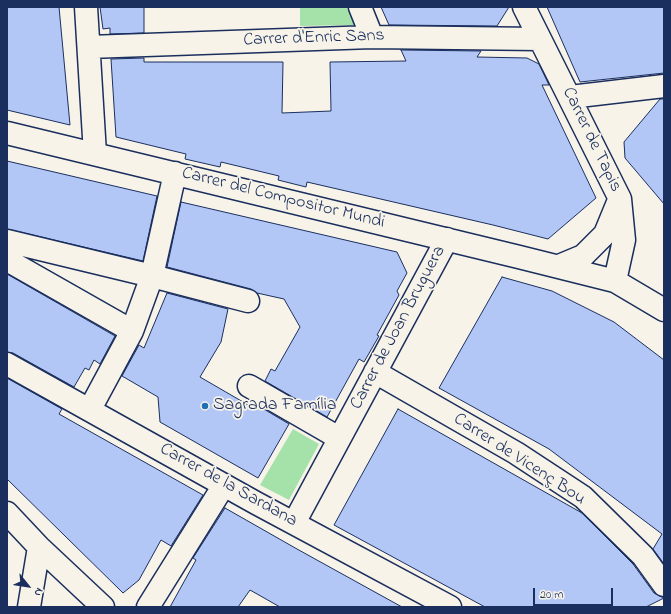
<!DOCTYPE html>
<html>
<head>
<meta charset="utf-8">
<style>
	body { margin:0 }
	#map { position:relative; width:671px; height:614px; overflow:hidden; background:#f7f3e8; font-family:"Indie Flower",sans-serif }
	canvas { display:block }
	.frame { position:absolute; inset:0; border:8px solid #1b2f5e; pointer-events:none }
	.north { position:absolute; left:8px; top:566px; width:40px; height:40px; -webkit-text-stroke:3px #f7f3e8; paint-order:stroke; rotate:120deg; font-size:11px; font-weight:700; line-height:16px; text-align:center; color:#1b2f5e }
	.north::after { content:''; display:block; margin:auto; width:14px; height:18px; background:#1b2f5e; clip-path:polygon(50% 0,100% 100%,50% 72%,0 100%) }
	.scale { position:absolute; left:533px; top:588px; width:80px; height:18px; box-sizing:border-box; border:2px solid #1b2f5e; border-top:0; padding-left:5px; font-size:12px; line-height:14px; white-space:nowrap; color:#1b2f5e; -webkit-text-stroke:3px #f7f3e8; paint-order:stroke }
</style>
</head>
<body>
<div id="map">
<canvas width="671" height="614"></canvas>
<div class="frame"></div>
<div class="north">N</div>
<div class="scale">20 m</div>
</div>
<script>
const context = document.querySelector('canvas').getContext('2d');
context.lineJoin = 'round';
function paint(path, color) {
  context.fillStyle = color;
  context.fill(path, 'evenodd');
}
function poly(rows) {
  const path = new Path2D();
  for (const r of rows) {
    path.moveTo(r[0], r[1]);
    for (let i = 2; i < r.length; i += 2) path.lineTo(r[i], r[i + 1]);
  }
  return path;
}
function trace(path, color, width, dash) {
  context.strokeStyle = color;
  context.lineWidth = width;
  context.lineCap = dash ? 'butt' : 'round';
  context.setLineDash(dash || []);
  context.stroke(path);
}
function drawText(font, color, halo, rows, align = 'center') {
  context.font = font + ' "Indie Flower",sans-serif';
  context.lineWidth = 3.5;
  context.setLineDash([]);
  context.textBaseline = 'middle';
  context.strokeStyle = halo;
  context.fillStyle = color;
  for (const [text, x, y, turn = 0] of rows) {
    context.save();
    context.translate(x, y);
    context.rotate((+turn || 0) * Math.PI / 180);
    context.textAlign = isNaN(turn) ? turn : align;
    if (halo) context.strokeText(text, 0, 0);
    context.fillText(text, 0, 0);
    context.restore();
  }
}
const green = poly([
	[300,7,347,7,355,25,300,26],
	[293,429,319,444,289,500,260,485]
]);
const building = poly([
	[7,7,59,7,70,125,7,110,7,7],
	[100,7,144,7,144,33,110,34,110,28,103,29,100,7],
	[381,7,509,7,497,26,389,25,381,7],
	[547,7,664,7,664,73,580,82,547,7],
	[401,50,481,51,477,57,527,58,539,64,549,85,542,85,596,198,548,239,493,225,307,182,306,187,278,180,279,176,221,162,220,167,185,159,186,154,116,137,111,59,144,58,144,62,283,62,282,113,331,111,330,62,406,61,401,50],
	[660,99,664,99,664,204,625,158,624,142,660,99],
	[7,161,157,196,143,261,7,229,7,161],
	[181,202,397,252,407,273,397,291,399,295,377,335,379,336,364,362,359,359,327,417,265,381,271,369,275,371,300,327,284,299,257,293,251,289,167,267,181,202],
	[7,274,115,336,100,364,94,360,89,370,85,368,74,387,13,353,7,352,7,274],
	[502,277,552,291,614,322,664,360,664,564,653,549,662,534,549,449,439,388,502,277],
	[167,293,228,309,221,342,200,377,250,406,252,402,289,424,258,478,160,422,158,397,122,376,139,345,144,348,167,293],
	[7,378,62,409,59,414,203,495,171,546,161,540,139,580,123,593,7,479,7,378],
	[398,409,582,513,633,564,654,593,664,598,646,607,485,607,334,525,398,409],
	[225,508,297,549,402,607,280,607,250,590,238,607,170,607,196,560,193,558,225,508]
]);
const minor = poly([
	[86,7,95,154],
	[360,7,372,37],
	[524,7,620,199,624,240,615,281],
	[89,47,372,37,539,39],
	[570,97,664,86],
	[7,133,519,257,615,281,664,310],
	[7,241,152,276,248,301],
	[7,260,132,331],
	[559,266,583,256,605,234,619,200],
	[7,364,256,503,450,607],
	[375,372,516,453,583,497,643,556,664,585],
	[249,386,339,438],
	[90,409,132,331,152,276,175,173],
	[7,513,39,547,103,607],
	[294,523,447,239],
	[29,607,39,547],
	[148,607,224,485]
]);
const markers = [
	[205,406,4,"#1f6fb2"]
];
const streetNames = [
	["Carrer d'Enric Sans",314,39,-2],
	["Carrer de Tapis",591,140,64],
	["Carrer del Compositor Mundi",283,199,14],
	["Carrer de Joan Bruguera",399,328,-62],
	["Carrer de Vicenç Bou",519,460,33],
	["Carrer de la Sardana",228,486,29]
];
const poiNames = [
	["Sagrada Família",213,406]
];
paint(green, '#a5e2a9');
paint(building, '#b2c7f6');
trace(building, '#1b2f5e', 1);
trace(minor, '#1b2f5e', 25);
trace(minor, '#f7f3e8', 22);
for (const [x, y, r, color] of markers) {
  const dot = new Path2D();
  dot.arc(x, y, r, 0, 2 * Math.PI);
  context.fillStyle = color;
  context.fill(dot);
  trace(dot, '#f7f3e8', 1.5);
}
drawText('18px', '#1b2f5e', '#f7f3e8', streetNames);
drawText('18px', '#1b2f5e', '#f7f3e8', poiNames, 'left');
</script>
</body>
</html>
